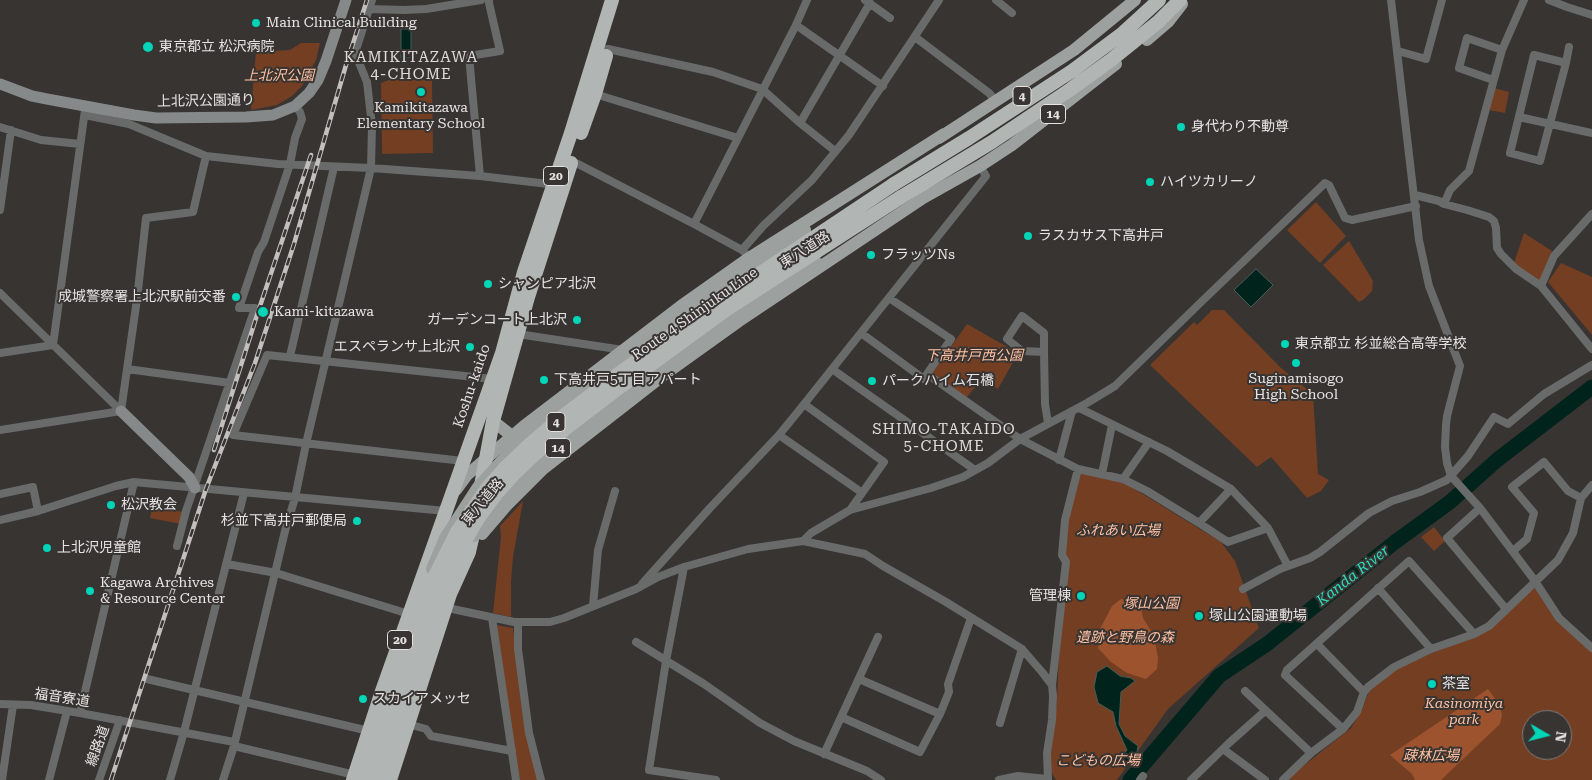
<!DOCTYPE html>
<html>
<head>
<meta charset="utf-8">
<style>
	body { margin:0 }
	#map { position:relative; width:1592px; height:780px; overflow:hidden; background:#373432; font-family:"Roboto Serif",serif }
	canvas { display:block }
	.north { position:absolute; left:1522px; top:710px; width:50px; height:50px; box-sizing:border-box; background:#373432; border:1px solid #7d7a78; border-radius:50%; rotate:98deg; font-size:14px; font-weight:700; line-height:20px; text-align:center; color:#e6e3e2 }
	.north::after { content:''; display:block; margin:auto; width:18px; height:22px; background:#00d5b7; clip-path:polygon(50% 0,100% 100%,50% 72%,0 100%) }
</style>
</head>
<body>
<div id="map">
<canvas width="1592" height="780"></canvas>
<div class="north">N</div>
</div>
<script>
const context = document.querySelector('canvas').getContext('2d');
context.lineJoin = 'round';
function paint(path, color) {
  context.fillStyle = color;
  context.fill(path, 'evenodd');
}
function poly(rows) {
  const path = new Path2D();
  for (const r of rows) {
    path.moveTo(r[0], r[1]);
    for (let i = 2; i < r.length; i += 2) path.lineTo(r[i], r[i + 1]);
  }
  return path;
}
function trace(path, color, width, dash) {
  context.strokeStyle = color;
  context.lineWidth = width;
  context.lineCap = dash ? 'butt' : 'round';
  context.setLineDash(dash || []);
  context.stroke(path);
}
function drawText(font, color, halo, rows, align = 'center') {
  context.font = font + ' "Roboto Serif","Noto Sans JP",serif';
  context.lineWidth = 4;
  context.setLineDash([]);
  context.textBaseline = 'middle';
  context.strokeStyle = halo;
  context.fillStyle = color;
  for (const [text, x, y, turn = 0] of rows) {
    context.save();
    context.translate(x, y);
    context.rotate((+turn || 0) * Math.PI / 180);
    context.textAlign = isNaN(turn) ? turn : align;
    if (halo) context.strokeText(text, 0, 0);
    context.fillText(text, 0, 0);
    context.restore();
  }
}
const green = poly([
	[301,43,320,43,316,60,302,86,292,96,277,105,251,110,256,52,290,50],
	[389,80,432,80,433,153,382,154,381,83],
	[1494,88,1509,92,1505,113,1489,110],
	[1316,202,1346,236,1320,263,1287,230],
	[1524,233,1552,251,1539,283,1514,263],
	[1349,241,1373,281,1372,291,1363,300,1359,302,1323,265],
	[1561,263,1592,277,1592,335,1548,282],
	[1212,310,1224,310,1280,367,1313,394,1318,474,1329,480,1321,491,1307,498,1271,457,1257,467,1150,365,1194,322,1197,325],
	[967,324,1018,353,998,389,982,379,966,398,931,375],
	[1080,471,1123,482,1221,542,1235,561,1259,628,1168,709,1117,780,1056,780,1051,772,1050,760,1057,701,1061,602,1068,523],
	[523,501,513,557,511,582,511,617,493,613,501,537,500,526],
	[152,507,183,512,181,524,150,518],
	[1434,527,1445,541,1434,551,1421,537],
	[1535,581,1559,618,1592,647,1592,780,1291,780,1288,778,1351,728,1362,710,1370,689,1396,669,1474,634],
	[1532,720,1562,720,1562,750,1532,750],
	[496,625,513,628,529,743,538,780,520,780,509,714]
]);
const forest = poly([
	[1121,599,1135,601,1141,607,1143,618,1154,636,1158,658,1157,669,1146,679,1127,673,1111,662,1098,648,1100,629,1112,606],
	[1488,689,1499,704,1502,715,1500,724,1441,780,1415,780,1412,774,1390,755]
]);
const water = poly([
	[401,29,411,29,411,57,401,58,401,29],
	[1256,269,1273,285,1251,307,1234,290,1256,269],
	[1107,666,1120,676,1131,678,1135,681,1121,692,1119,724,1125,736,1138,746,1137,752,1127,765,1124,764,1123,755,1127,750,1116,726,1113,712,1098,703,1094,687,1097,672,1107,666]
]);
const river = poly([
	[1130,780,1219,676,1267,644,1395,542,1450,502,1497,460,1592,387]
]);
const street = poly([
	[865,0,890,18],
	[996,0,1012,13],
	[1391,0,1419,240,1429,286,1460,366,1447,416,1446,425,1445,447,1447,463,1451,476,1480,508,1535,581,1559,618,1592,648],
	[1549,0,1567,7,1592,15],
	[369,9,404,10,426,9,481,0],
	[796,25,883,86],
	[915,37,989,93,996,101],
	[608,49,713,72,762,89,800,123,835,151],
	[1398,51,1426,59,1442,0],
	[1534,55,1566,63,1540,161,1510,153,1534,55],
	[1566,63,1569,47],
	[1493,80,1459,68,1467,38,1502,50],
	[595,94,738,138],
	[85,115,129,124,206,156,278,164,371,168,480,176,557,185],
	[1519,117,1592,133],
	[800,123,870,3],
	[0,127,41,140,80,144],
	[571,161,580,165,694,224,742,250,745,253],
	[480,176,469,56,500,51,489,3,489,0],
	[1415,195,1439,201,1444,204,1467,210,1489,217,1494,221,1496,228,1497,248,1501,254,1516,269,1541,286,1592,349],
	[1444,204,1450,190,1469,171,1502,50,1524,0],
	[0,210,11,130],
	[694,224,796,25,807,0],
	[742,250,763,226,812,180,849,135,939,0],
	[1541,286,1554,256,1592,214],
	[0,293,121,411],
	[861,333,924,379,927,374,951,339,889,298],
	[518,334,623,350],
	[1044,352,1022,351,1007,339,1022,316,1044,333,1044,352,1045,404,1048,423],
	[0,353,53,345,85,110],
	[290,356,334,167],
	[127,369,230,383],
	[832,369,975,470],
	[927,374,1020,439,1078,469,1123,479,1147,491,1199,523,1228,542,1268,528],
	[804,404,884,462,850,510],
	[1079,408,1167,451,1231,489,1268,528,1288,566],
	[121,411,137,299,146,218,193,212,206,156],
	[0,430,121,411],
	[779,435,861,492],
	[1059,460,1072,411],
	[463,461,233,435,267,355,493,379],
	[1102,474,1112,425],
	[1123,479,1149,442],
	[0,494,33,487,38,511],
	[1480,508,1447,538,1506,609],
	[0,520,38,511,116,486,134,482,446,511],
	[1199,523,1231,489],
	[803,541,811,533,850,510,931,488,963,477,988,463,1020,439,1087,403,1115,386,1197,306,1325,183,1329,185,1345,218,1352,220,1416,206],
	[177,546,186,511,255,308,239,308,258,252,264,242,290,164,295,138,302,119,300,112,295,106],
	[1513,551,1527,539,1534,513,1512,487,1544,462,1568,491,1581,498],
	[227,564,276,573,409,614],
	[684,567,666,661,649,770,716,780],
	[642,584,709,509,779,435,801,408,986,176,980,166],
	[1378,588,1431,649],
	[1243,589,1280,569,1310,558,1320,552,1369,513,1392,501,1420,492,1447,480,1468,456,1494,417,1508,424,1544,394,1592,365],
	[593,606,598,550,615,491],
	[443,607,514,622,550,622,564,618,636,589,658,577,684,567,748,549,803,541,865,554,883,566,946,602,1022,649,1042,672,1052,685,1053,696,1052,720,1047,753,1048,780],
	[492,618,516,780],
	[518,622,518,649,529,733,541,780],
	[636,642,704,684,760,723,794,741,867,771,881,780],
	[1317,644,1364,692],
	[147,679,369,731],
	[859,679,940,714],
	[1052,685,1066,562,1062,555,1065,520,1078,469],
	[1245,691,1311,753],
	[0,704,31,705,80,713,234,742],
	[80,713,134,482],
	[841,717,920,752,940,714,949,692,948,684,971,618],
	[1000,723,1022,649],
	[408,724,426,729,431,736,512,751],
	[1343,729,1285,675,1287,670,1409,561,1474,634],
	[234,746,355,775],
	[1223,749,1265,780],
	[824,754,878,637],
	[2,780,13,705],
	[49,780,67,711],
	[99,780,120,720],
	[170,780,184,732,244,493],
	[223,780,234,746,285,531,295,498,306,444,371,168,372,126,367,82,355,53,372,0],
	[999,780,1018,776,1047,779],
	[1140,780,1143,776],
	[1191,780,1229,743,1265,711],
	[1283,780,1311,753,1343,729,1357,712,1364,692,1368,687,1394,667,1431,649,1474,634,1489,626,1558,560,1573,533,1581,498,1592,485]
]);
const secondary = poly([
	[0,84,32,96,47,99,134,115,156,118,246,117,273,115,295,106,309,93,318,80,326,61,346,0],
	[121,411,189,477,195,488]
]);
const primary = poly([
	[1147,40,1168,22,1182,4],
	[939,138,1074,50,1135,0],
	[923,198,980,166,1012,145,1116,64],
	[493,421,512,436],
	[456,490,467,475,524,426,681,306,749,258,944,134],
	[482,534,506,506,543,469,665,374,739,321,929,194]
]);
const highway = poly([
	[581,133,595,94,606,56],
	[894,184,969,138,1072,71,1123,33,1159,0],
	[901,197,992,142,1071,89,1111,60,1158,22,1180,0],
	[480,491,493,421,528,297,571,163],
	[353,780,382,691,502,353,524,272,571,133,612,0],
	[390,780,450,594,469,552,474,530]
]);
const rail = poly([
	[214,450,258,312,311,155],
	[111,780,206,489,255,363,294,244,346,65,367,0]
]);
const primaryBridge = poly([
	[474,536,478,530,508,493,528,473,592,420,741,310,815,260],
	[432,569,445,538,478,487,498,465,526,436,574,398,667,328,805,230]
]);
const highwayBridge = poly([
	[366,780,404,661,435,576,457,532,488,487,506,467,529,445,558,420,613,378,720,300,894,184],
	[377,780,432,615,445,579,456,556,479,517,496,494,514,474,536,453,565,429,620,387,727,309,901,197]
]);
const markers = [
	[256,23,5,"#00d5b7"],
	[148,47,6,"#00d5b7"],
	[421,92,5,"#00d5b7"],
	[1181,127,5,"#00d5b7"],
	[1150,182,5,"#00d5b7"],
	[1028,236,5,"#00d5b7"],
	[871,255,5,"#00d5b7"],
	[488,284,5,"#00d5b7"],
	[236,297,5,"#00d5b7"],
	[263,312,6,"#00d5b7"],
	[577,320,5,"#00d5b7"],
	[1285,344,5,"#00d5b7"],
	[470,347,5,"#00d5b7"],
	[1296,363,5,"#00d5b7"],
	[544,380,5,"#00d5b7"],
	[872,381,5,"#00d5b7"],
	[111,505,5,"#00d5b7"],
	[357,521,5,"#00d5b7"],
	[47,548,5,"#00d5b7"],
	[90,591,5,"#00d5b7"],
	[1081,596,5,"#00d5b7"],
	[1199,616,5,"#00d5b7"],
	[1432,684,5,"#00d5b7"],
	[363,699,5,"#00d5b7"]
];
const shields = [
	[1022,96,18],
	[1053,114,25],
	[556,176,25],
	[556,422,18],
	[558,448,25],
	[400,640,25]
];
const shieldNames = [
	["4",1022,96],
	["14",1053,114],
	["20",556,176],
	["4",556,422],
	["14",558,448],
	["20",400,640]
];
const poiNames = [
	["Main Clinical Building",266,23],
	["東京都立 松沢病院",159,47],
	["Kamikitazawa",421,108,"center"],
	["Elementary School",421,124,"center"],
	["身代わり不動尊",1191,127],
	["ハイツカリーノ",1160,182],
	["ラスカサス下高井戸",1038,236],
	["フラッツNs",881,255],
	["シャンピア北沢",498,284],
	["成城警察署上北沢駅前交番",226,297,"right"],
	["Kami-kitazawa",274,312],
	["ガーデンコート上北沢",567,320,"right"],
	["東京都立 杉並総合高等学校",1295,344],
	["エスペランサ上北沢",460,347,"right"],
	["Suginamisogo",1296,379,"center"],
	["High School",1296,395,"center"],
	["下高井戸5丁目アパート",554,380],
	["パークハイム石橋",882,381],
	["松沢教会",121,505],
	["杉並下高井戸郵便局",347,521,"right"],
	["上北沢児童館",57,548],
	["Kagawa Archives",100,583],
	["& Resource Center",100,599],
	["管理棟",1071,596,"right"],
	["塚山公園運動場",1209,616],
	["茶室",1442,684],
	["スカイアメッセ",373,699]
];
const parkNames = [
	["上北沢公園",279,76],
	["下高井戸西公園",974,356],
	["ふれあい広場",1118,531],
	["塚山公園",1151,604],
	["遺跡と野鳥の森",1125,638],
	["Kasinomiya",1464,704],
	["park",1464,720],
	["疎林広場",1431,756],
	["こどもの広場",1098,761]
];
const streetNames = [
	["上北沢公園通り",206,101,-1],
	["東八道路",805,250,-32],
	["Route 4 Shinjuku Line",695,314,-35],
	["Koshu-kaido",472,386,-71],
	["東八道路",483,502,-50],
	["福音寮道",62,698,9],
	["線路道",98,746,-70]
];
const neighbourhoodNames = [
	["KAMIKITAZAWA",411,58],
	["4-CHOME",411,75],
	["SHIMO-TAKAIDO",944,430],
	["5-CHOME",944,447]
];
const waterNames = [
	["Kanda River",1353,576,-38]
];
paint(green, '#743e22');
paint(forest, '#9d532d');
paint(water, '#00231c');
trace(water, '#455d57', 1);
trace(river, '#00231c', 15);
trace(street, '#696b6b', 8);
trace(secondary, '#868989', 11);
trace(primary, '#9ca19f', 12);
trace(highway, '#b1b6b4', 14);
trace(rail, '#c2bfbe', 4.5);
trace(rail, '#373432', 2.5, [8]);
trace(primaryBridge, '#9ca19f', 12);
trace(highwayBridge, '#b1b6b4', 14);
for (const [x, y, r, color] of markers) {
  const dot = new Path2D();
  dot.arc(x, y, r, 0, 2 * Math.PI);
  context.fillStyle = color;
  context.fill(dot);
  trace(dot, '#373432', 2);
}
for (const [x, y, w] of shields) {
  const box = new Path2D();
  box.roundRect(x - w / 2, y - 9.5, w, 19, 4);
  context.fillStyle = '#373432';
  context.fill(box);
  trace(box, '#e6e3e2', 1);
}
drawText('bold 12px', '#e6e3e2', null, shieldNames);
drawText('14px', '#e6e3e2', '#373432', poiNames, 'left');
drawText('italic 14px', '#ffbfa1', '#373432', parkNames);
drawText('14px', '#e6e3e2', '#373432', streetNames);
context.letterSpacing = '1px';
drawText('15px', '#e0dbd9', '#373432', neighbourhoodNames);
context.letterSpacing = '0px';
drawText('italic 15px', '#2dddbf', '#373432', waterNames);
</script>
</body>
</html>
